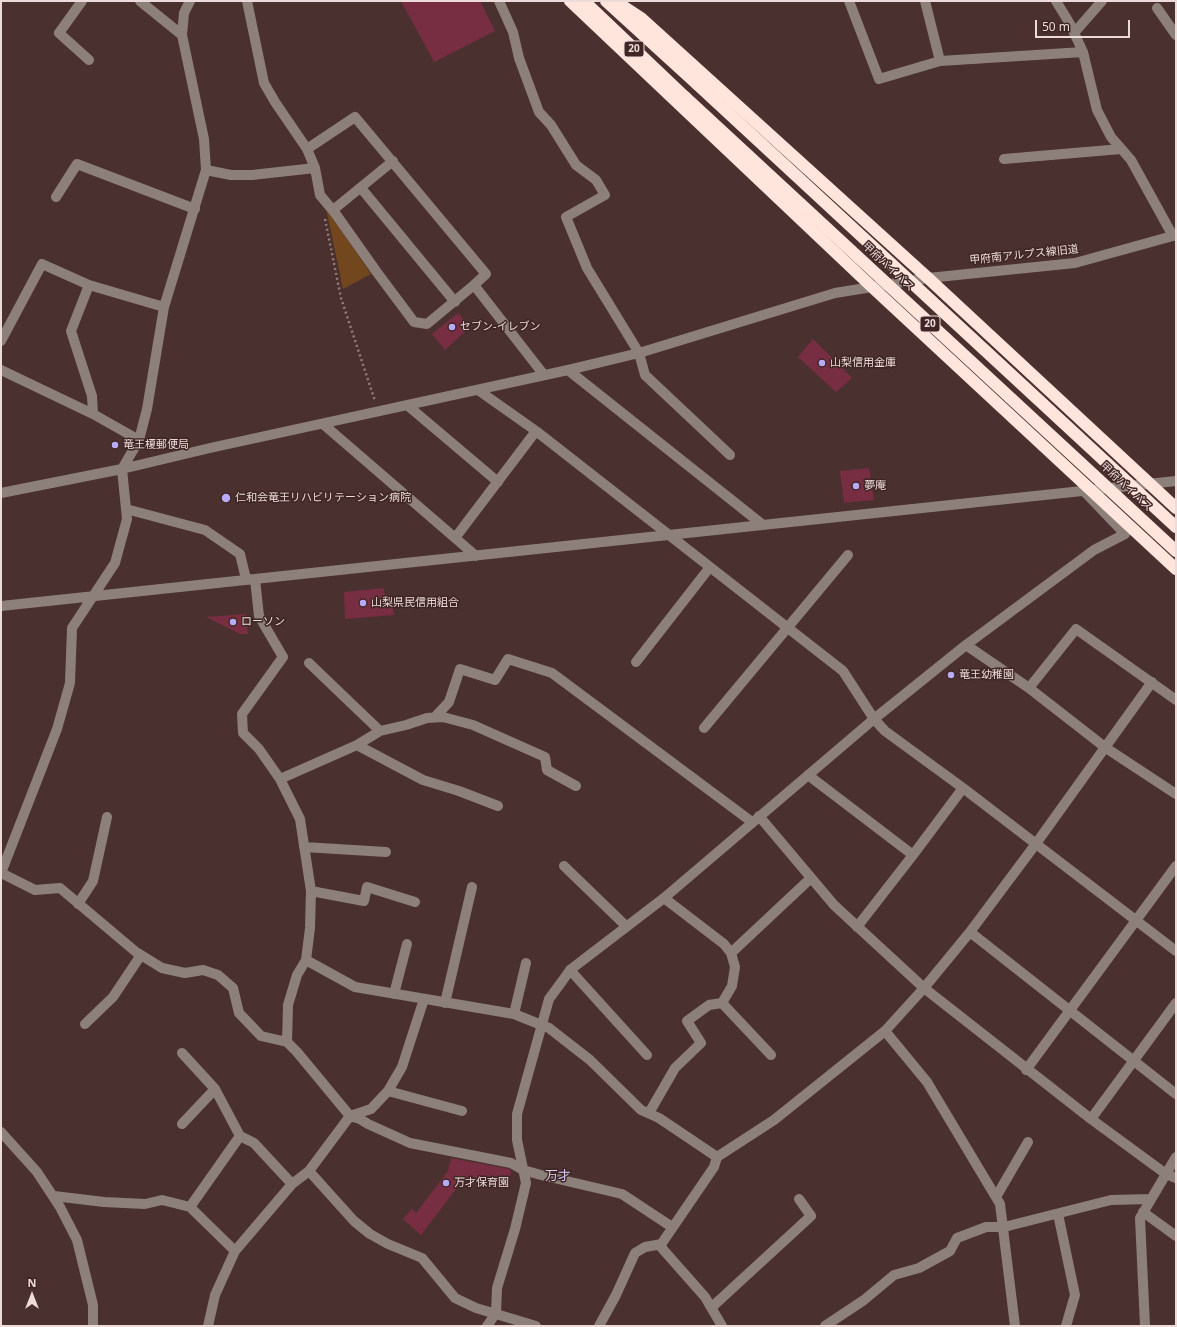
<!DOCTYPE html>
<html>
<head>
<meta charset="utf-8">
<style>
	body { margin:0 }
	#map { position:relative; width:1177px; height:1327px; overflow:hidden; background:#4a302e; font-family:"Noto Sans",sans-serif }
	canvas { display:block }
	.frame { position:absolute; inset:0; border:2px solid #ecdbd9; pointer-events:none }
	.north { position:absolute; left:12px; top:1275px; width:40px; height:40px; -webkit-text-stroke:3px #3f2624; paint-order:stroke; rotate:0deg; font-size:11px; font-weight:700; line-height:16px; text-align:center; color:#ecdbd9 }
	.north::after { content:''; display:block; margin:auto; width:14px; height:18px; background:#ecdbd9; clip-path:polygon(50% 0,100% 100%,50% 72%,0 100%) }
	.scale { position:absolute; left:1035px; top:20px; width:95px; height:18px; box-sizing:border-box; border:2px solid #ecdbd9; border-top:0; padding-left:5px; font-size:12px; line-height:14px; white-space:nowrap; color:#ecdbd9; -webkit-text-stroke:3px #3f2624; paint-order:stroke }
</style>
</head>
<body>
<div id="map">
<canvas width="1177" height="1327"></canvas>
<div class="frame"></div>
<div class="north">N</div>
<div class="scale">50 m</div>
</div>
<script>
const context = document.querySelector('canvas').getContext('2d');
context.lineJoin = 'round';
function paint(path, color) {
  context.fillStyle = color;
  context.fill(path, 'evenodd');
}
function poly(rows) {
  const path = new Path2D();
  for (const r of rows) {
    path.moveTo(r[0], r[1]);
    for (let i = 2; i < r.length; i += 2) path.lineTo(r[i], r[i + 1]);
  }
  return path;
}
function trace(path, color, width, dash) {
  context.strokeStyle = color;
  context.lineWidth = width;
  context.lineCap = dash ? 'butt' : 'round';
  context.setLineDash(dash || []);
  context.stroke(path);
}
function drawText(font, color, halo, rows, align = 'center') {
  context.font = font + ' "Noto Sans","Noto Sans JP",sans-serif';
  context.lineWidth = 3;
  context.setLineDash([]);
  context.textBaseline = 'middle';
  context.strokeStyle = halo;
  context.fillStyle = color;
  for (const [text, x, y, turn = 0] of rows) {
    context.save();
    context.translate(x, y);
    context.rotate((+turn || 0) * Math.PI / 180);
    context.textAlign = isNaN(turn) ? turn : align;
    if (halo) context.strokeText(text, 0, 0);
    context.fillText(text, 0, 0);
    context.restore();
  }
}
const green = poly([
	[326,208,371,274,343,289]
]);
const building = poly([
	[401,1,480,1,495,31,434,62],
	[458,313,470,327,445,350,432,334],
	[813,339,852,378,836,392,798,357],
	[869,468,874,500,844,503,840,471],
	[384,588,385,599,392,600,394,615,345,619,344,592],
	[246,614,248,634,240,634,206,617],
	[451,1158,509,1169,511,1170,508,1188,463,1180,421,1235,403,1219,412,1209,416,1213,448,1171]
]);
const path = poly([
	[325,219,341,298,375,401]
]);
const minor = poly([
	[82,1,59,33,89,60],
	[140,1,182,35],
	[247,1,264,83,275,102,307,149,315,168,320,195,335,213,376,271,414,322,427,324,474,285,544,375],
	[499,1,513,32,519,58,539,112,551,125,576,165,596,180,605,195,566,217,587,268,639,353,645,375,730,455],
	[849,1,879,79,940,61],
	[925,1,940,61,1083,52],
	[1056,1,1070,24,1083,52,1097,110,1111,137,1131,160,1173,236],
	[1157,8,1176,35],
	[1074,33,1102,1],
	[307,149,355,117,486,274,474,285],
	[1004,159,1121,149],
	[206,170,231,175,252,175,315,168],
	[361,188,455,302],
	[56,197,77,164,195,209],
	[333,210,393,161],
	[89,285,71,331,92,396,93,414],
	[1,341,42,264,89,285,164,307],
	[1,370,93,414,139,440],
	[568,370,763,525],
	[478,390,536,431,843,671,874,719,885,731,963,788,1176,951],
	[407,405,498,482],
	[323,424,476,556],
	[1,493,122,469,210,448,568,370,639,353,835,293,928,278,1075,263,1176,235],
	[126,509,205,530,240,554,246,579],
	[455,538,536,431],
	[255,579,259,616,283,657,242,714,243,733,259,749,280,779,300,819,311,891,310,928,306,960,297,975,288,1005,287,1042],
	[1,606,1176,481],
	[966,645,1029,688,1106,748,1176,794],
	[636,662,710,567],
	[309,663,380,731],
	[1029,688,1076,629,1176,700],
	[435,717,449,702,460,669,495,680,508,659,552,673,752,822],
	[704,728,848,555],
	[357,745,423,780,459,791,498,806],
	[808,775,913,855,857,927],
	[280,779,357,745,380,731,406,725,427,718,443,717,473,725,545,757,547,770,576,786],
	[759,816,834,905,924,988,1091,1119,1166,1174,1176,1178],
	[304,847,386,852],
	[913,855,963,788],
	[564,866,626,926],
	[1,873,57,729,70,683,72,628,115,563,127,519,122,469,139,440,147,409,164,307,206,170,204,139,182,35,184,13,190,1],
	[1,873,35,890,60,888,136,952,162,968,185,973,203,970,218,975,233,988,239,1013,261,1036,287,1042,297,1052,350,1116,360,1119,368,1124,410,1143,511,1163,523,1170,541,1175,622,1194,672,1227],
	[311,891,364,901,367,887,415,902],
	[78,904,93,881,107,817],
	[970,932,1176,1094],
	[731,953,811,878],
	[306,960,355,987,514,1014,549,1028,590,1060,641,1110,659,1118,717,1157],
	[570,970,647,1055],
	[394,994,407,944],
	[445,1003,472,887],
	[722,1003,771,1055],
	[514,1014,526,963],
	[85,1024,113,997,141,955],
	[885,1031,927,1082,1000,1204,1015,1326],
	[182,1053,215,1089],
	[1026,1070,1176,866],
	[388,1091,462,1111],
	[649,1113,675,1068,701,1043,687,1021,709,1005,722,1003,732,986,735,967,731,953,724,944,664,898],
	[1091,1119,1176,1003],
	[182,1124,215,1089,240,1136,254,1143,292,1184],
	[1,1132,37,1172,60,1207,77,1240,93,1305,93,1326],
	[309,1171,354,1221,370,1234,388,1244,422,1258,455,1298,476,1308,536,1326],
	[54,1196,104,1202,145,1204,162,1200,190,1207,235,1251],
	[996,1197,1028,1142],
	[190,1207,240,1136],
	[1143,1212,1176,1236],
	[1058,1214,1075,1295,1066,1326],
	[712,1307,811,1216,799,1199],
	[208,1326,215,1295,235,1251,292,1184,309,1171,350,1116,371,1109,388,1091,402,1067,424,999],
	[487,1326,496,1313,497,1288,515,1229,526,1183,517,1140,517,1114,549,999,563,980,570,970,664,898,874,719,966,645,1094,550,1125,534,1082,489],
	[599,1326,616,1295,635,1253,645,1247,662,1244],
	[722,1326,705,1297,660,1246,714,1167,717,1157,774,1120,885,1031,924,988,970,932,1035,845,1152,682],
	[825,1326,864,1300,894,1275,919,1268,950,1251,957,1238,986,1227,1004,1227,1111,1200,1150,1199],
	[1145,1326,1140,1218,1176,1157]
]);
const highway = poly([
	[570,1,872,287,1176,569],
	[584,1,685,97],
	[606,1,697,84],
	[615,1,641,18,928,278,1176,508]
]);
const highwayBridge = poly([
	[697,84,1176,527],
	[685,97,1176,551]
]);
const markers = [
	[452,327,4,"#b8abf7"],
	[822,363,4,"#b8abf7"],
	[115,445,4,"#b8abf7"],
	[856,486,4,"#b8abf7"],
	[226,498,5,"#b8abf7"],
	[363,603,4,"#b8abf7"],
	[233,622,4,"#b8abf7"],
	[951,675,4,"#b8abf7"],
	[446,1183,4,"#b8abf7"]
];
const shields = [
	[634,49,20],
	[930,324,20]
];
const shieldNames = [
	["20",634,49],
	["20",930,324]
];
const streetNames = [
	["甲府南アルプス線旧道",1024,255,-6],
	["甲府バイパス",888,267,43],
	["甲府バイパス",1126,487,43]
];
const poiNames = [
	["セブン-イレブン",460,327],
	["山梨信用金庫",830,363],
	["竜王榎郵便局",123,445],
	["夢庵",864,486],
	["仁和会竜王リハビリテーション病院",235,498],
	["山梨県民信用組合",371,603],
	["ローソン",241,622],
	["竜王幼稚園",959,675],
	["万才保育園",454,1183]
];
const quarterNames = [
	["万才",558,1176]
];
paint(green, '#73471d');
paint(building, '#772e42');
trace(path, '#947e7c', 2.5, [2, 3]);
trace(minor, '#8d807b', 10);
trace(highway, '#ffe5dc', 12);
trace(highwayBridge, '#ffe5dc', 12);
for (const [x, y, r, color] of markers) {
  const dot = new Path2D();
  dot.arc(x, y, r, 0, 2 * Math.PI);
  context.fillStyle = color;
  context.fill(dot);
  trace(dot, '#3f2624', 1.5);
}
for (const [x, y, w] of shields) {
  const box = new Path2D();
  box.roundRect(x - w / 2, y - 8, w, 16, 3);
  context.fillStyle = '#3f2624';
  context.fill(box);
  trace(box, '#ecdbd9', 1);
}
drawText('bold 10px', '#ecdbd9', null, shieldNames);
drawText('11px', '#ecdbd9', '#3f2624', streetNames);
drawText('11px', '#ecdbd9', '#3f2624', poiNames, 'left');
drawText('13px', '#d3ccf8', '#3f2624', quarterNames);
</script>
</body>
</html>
